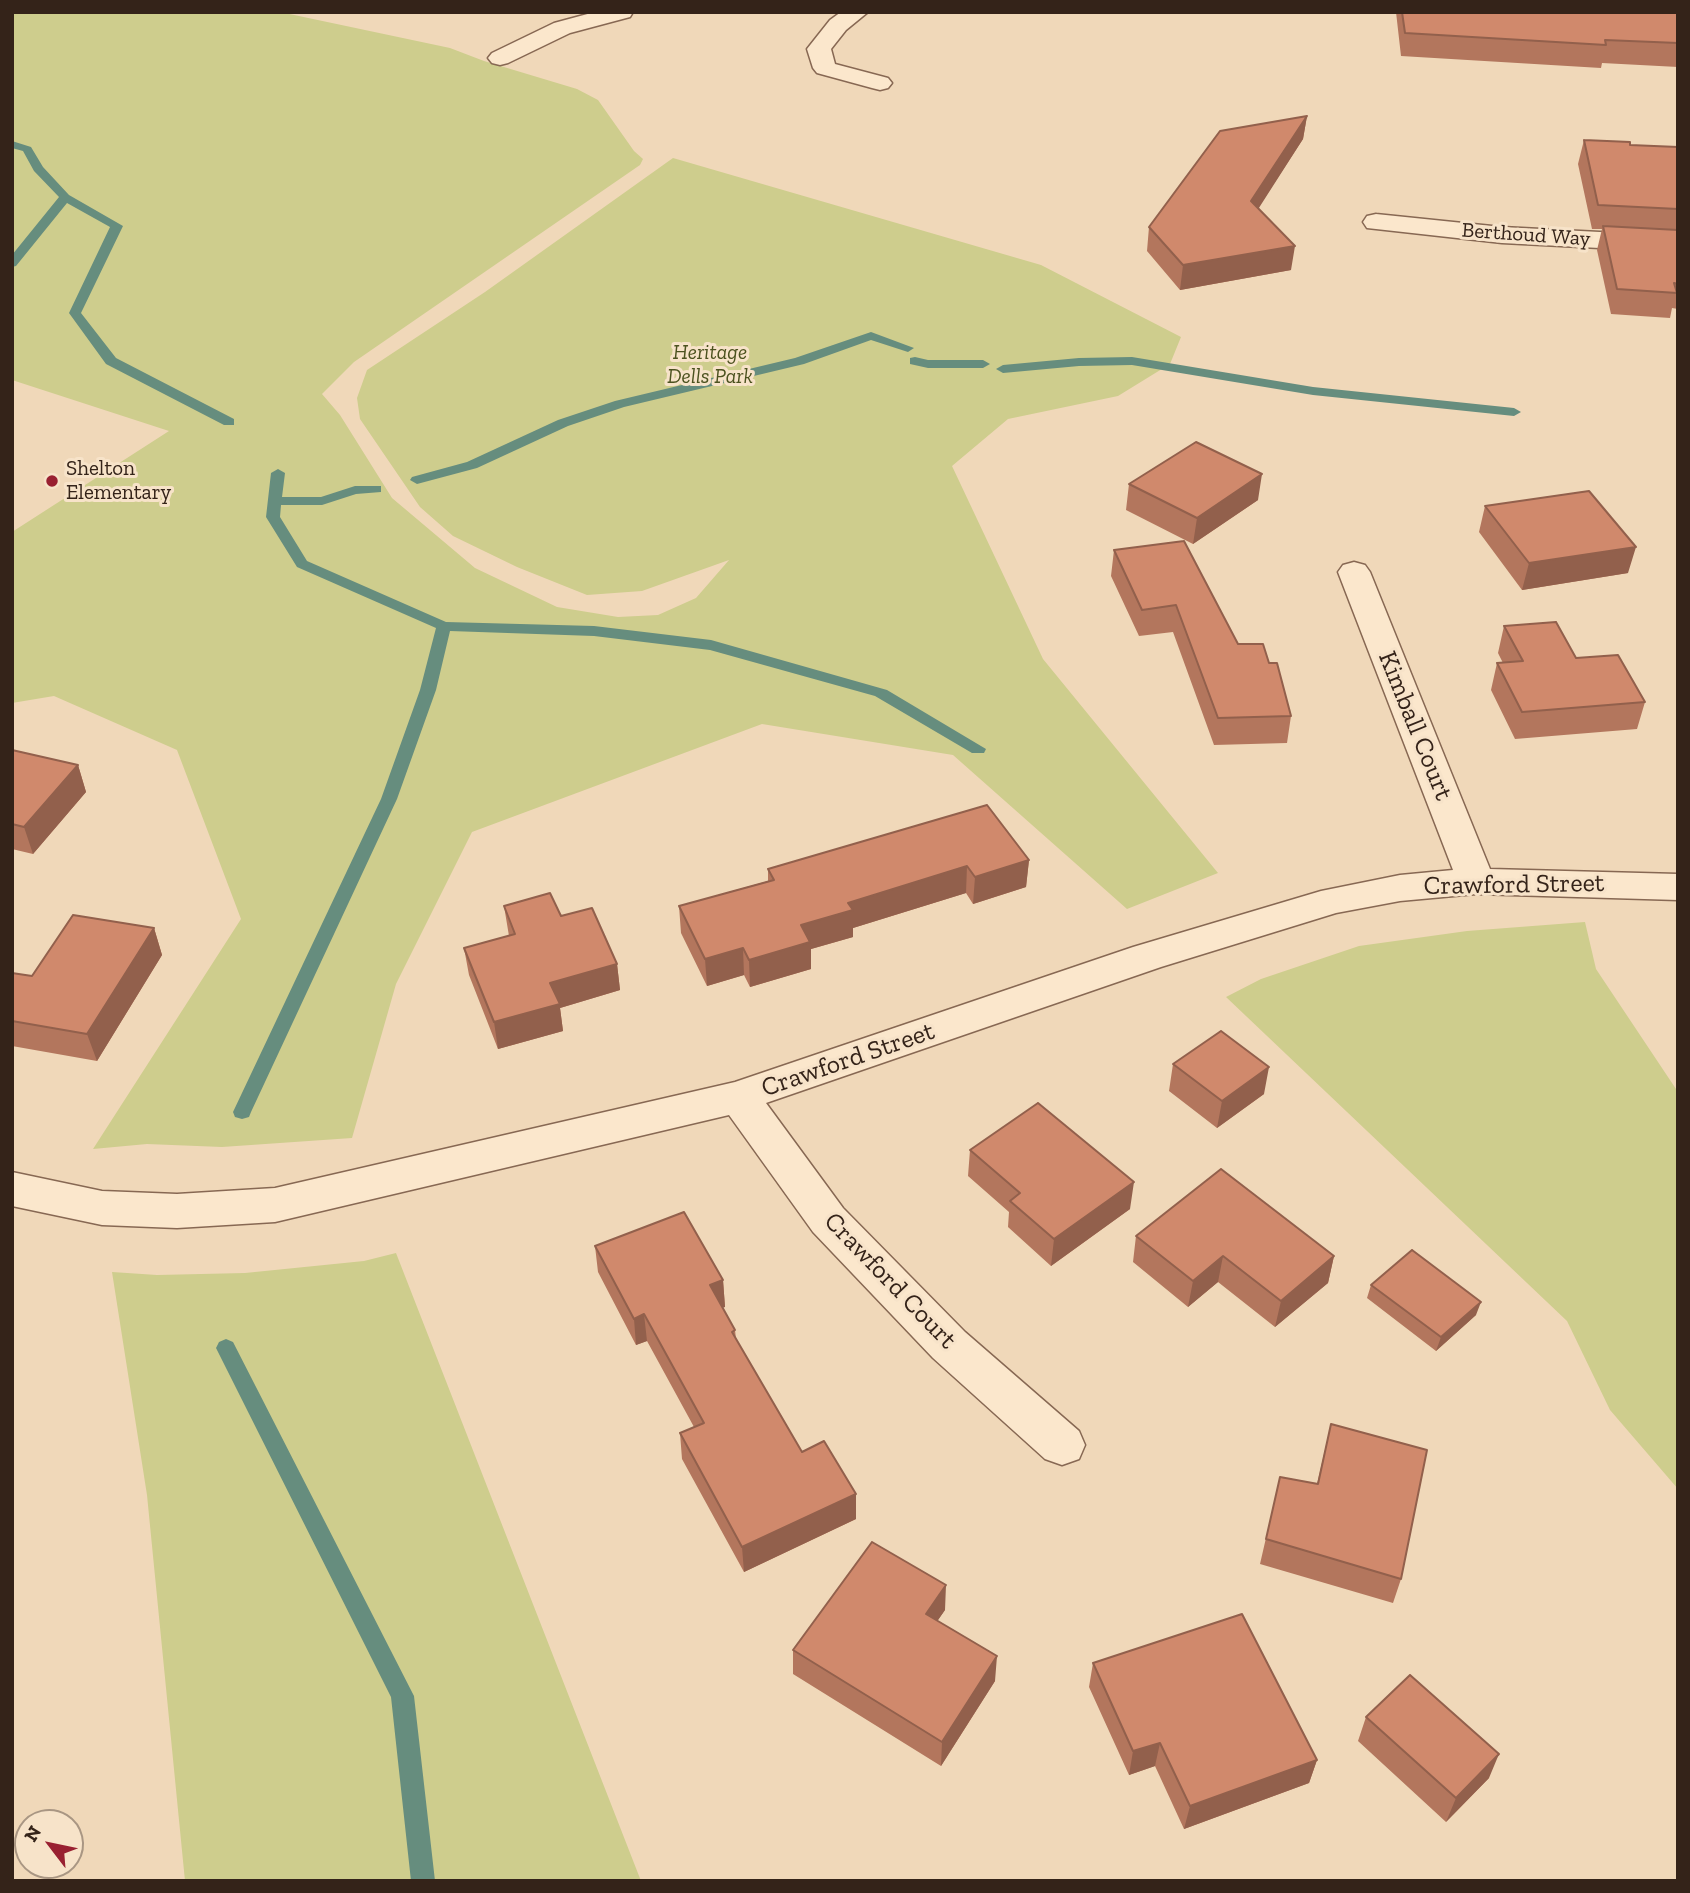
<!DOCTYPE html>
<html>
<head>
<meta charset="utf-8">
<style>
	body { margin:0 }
	#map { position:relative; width:1690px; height:1893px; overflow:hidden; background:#f0d8b9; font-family:"Zilla Slab",serif }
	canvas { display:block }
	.frame { position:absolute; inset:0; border:14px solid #342319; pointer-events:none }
	.north { position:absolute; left:14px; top:1809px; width:70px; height:70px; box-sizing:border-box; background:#f7e3c9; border:2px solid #a99683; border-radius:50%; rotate:302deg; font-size:19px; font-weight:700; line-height:28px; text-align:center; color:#342319 }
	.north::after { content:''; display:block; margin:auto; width:24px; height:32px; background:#992031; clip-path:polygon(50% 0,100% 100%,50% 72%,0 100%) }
</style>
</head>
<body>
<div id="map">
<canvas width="1690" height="1893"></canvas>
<div class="frame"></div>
<div class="north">N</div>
</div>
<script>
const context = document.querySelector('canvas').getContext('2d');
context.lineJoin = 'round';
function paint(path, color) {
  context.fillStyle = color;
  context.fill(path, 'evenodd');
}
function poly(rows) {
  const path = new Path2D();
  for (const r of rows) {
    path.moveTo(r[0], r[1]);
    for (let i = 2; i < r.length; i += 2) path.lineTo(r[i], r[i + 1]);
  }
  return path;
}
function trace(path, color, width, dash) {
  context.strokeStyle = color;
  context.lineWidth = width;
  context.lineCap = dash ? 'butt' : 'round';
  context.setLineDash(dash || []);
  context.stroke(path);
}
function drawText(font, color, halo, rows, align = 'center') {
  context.font = font + ' "Zilla Slab",serif';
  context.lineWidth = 6;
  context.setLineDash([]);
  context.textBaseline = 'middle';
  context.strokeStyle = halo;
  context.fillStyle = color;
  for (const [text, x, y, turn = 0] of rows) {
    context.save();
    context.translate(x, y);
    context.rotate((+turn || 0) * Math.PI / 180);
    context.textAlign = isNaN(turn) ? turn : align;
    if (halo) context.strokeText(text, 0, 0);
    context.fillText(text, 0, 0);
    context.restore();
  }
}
const green = poly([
	[12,12,280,12,450,48,484,61,577,89,598,100,634,151,643,159,640,165,354,362,322,394,340,415,392,498,475,568,557,607,618,617,658,615,696,598,729,560,642,591,587,595,517,567,453,536,420,507,360,419,357,398,367,370,485,292,673,158,1041,265,1181,337,1170,364,1118,396,1008,419,952,466,1043,659,1218,873,1127,909,953,755,762,724,472,832,396,984,352,1138,222,1147,147,1144,93,1149,241,919,177,750,54,696,12,703,12,532,169,431,12,380],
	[1585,922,1596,969,1678,1092,1678,1489,1610,1410,1567,1321,1226,997,1261,979,1359,946,1467,931],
	[396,1253,641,1881,185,1881,147,1495,112,1272,157,1275,245,1273,364,1261]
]);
const stream = poly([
	[12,141,31,147,43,167,69,195,123,226,81,313,116,358,234,419,234,425,224,425,106,364,69,313,110,227,67,203,16,266,12,267,12,255,59,197,34,171,23,151,12,148,12,141],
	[871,332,914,348,908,352,871,340,804,364,624,407,568,426,477,468,417,484,410,480,412,477,467,462,558,420,615,401,795,358,871,332],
	[915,357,928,360,983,360,990,364,983,368,928,368,910,364,910,358,915,357],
	[1132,357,1313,387,1514,408,1521,412,1514,416,1313,395,1132,365,1079,366,1003,373,996,369,1003,365,1079,358,1132,357],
	[278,469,285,473,282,497,321,497,355,486,381,486,381,492,356,494,322,505,281,505,280,517,307,561,446,622,594,626,711,640,887,690,986,749,984,753,972,753,875,696,710,650,594,636,450,631,436,690,397,799,251,1112,249,1117,242,1119,235,1117,233,1112,381,799,420,690,436,628,297,567,266,517,271,473,278,469],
	[226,1339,233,1342,414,1696,435,1881,411,1881,391,1697,216,1348,219,1342,226,1339]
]);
const minor = poly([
	[595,12,633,12,630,17,570,33,508,63,500,65,492,63,488,58,492,53,554,23,595,12],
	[841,12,868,12,846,30,831,49,835,64,888,78,892,83,888,88,880,90,872,88,817,73,813,68,807,49,830,20,841,12],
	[1376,214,1502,227,1678,236,1678,252,1502,243,1367,228,1363,222,1367,216,1376,214],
	[1354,562,1365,565,1370,572,1490,869,1678,874,1678,900,1476,894,1400,901,1336,913,1161,967,766,1103,843,1208,965,1332,1079,1431,1085,1445,1079,1459,1062,1465,1045,1459,933,1358,813,1232,729,1115,275,1222,177,1228,102,1225,12,1206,12,1172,102,1191,177,1194,275,1188,735,1082,1133,947,1321,891,1400,875,1453,870,1338,572,1343,565,1354,562]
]);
const wall = poly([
	[1396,12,1678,12,1678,67,1602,63,1601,68,1401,56],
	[1307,116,1303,139,1258,208,1291,270,1180,290,1147,251,1149,227],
	[1584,140,1630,145,1678,147,1678,309,1672,308,1670,318,1611,314,1597,250,1602,229,1592,229,1578,164],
	[1129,484,1258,500,1193,544,1126,510],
	[1485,506,1628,573,1522,590,1479,532],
	[1114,550,1238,644,1269,663,1291,716,1287,743,1214,745,1173,632,1139,636,1111,576],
	[1504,626,1576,658,1645,702,1637,729,1515,739,1491,690,1497,663,1503,663,1498,653],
	[12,750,78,765,86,792,33,854,12,849],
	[1029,860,1026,887,973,904,966,893,853,928,853,937,811,949,811,969,750,987,744,975,707,986,681,933,679,906,768,881,768,869],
	[504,906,561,916,617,964,620,990,560,1008,563,1031,498,1049,469,975,464,948,509,936],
	[154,928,162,955,97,1061,12,1046,12,973,32,976],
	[1173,1064,1264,1094,1217,1128,1169,1091],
	[970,1150,1130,1209,1051,1266,1008,1227,1009,1212,968,1176],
	[1136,1236,1334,1256,1328,1283,1275,1327,1218,1282,1188,1307,1133,1262],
	[595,1246,723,1280,725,1307,722,1307,735,1330,736,1339,802,1452,856,1519,744,1572,682,1459,680,1433,694,1427,647,1341,636,1345,598,1272],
	[1371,1285,1476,1315,1436,1351,1367,1298],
	[1331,1424,1401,1579,1393,1603,1260,1564,1280,1477,1317,1484],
	[945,1610,937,1621,995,1681,941,1766,793,1674,793,1650],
	[1093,1663,1317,1760,1309,1783,1184,1829,1155,1766,1129,1775,1089,1687],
	[1366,1717,1489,1778,1446,1822,1358,1741]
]);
const shadedWall = poly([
	[1307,116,1303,139,1248,225,1251,201],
	[1295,246,1291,270,1180,290,1183,265],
	[1262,474,1258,500,1193,544,1197,518],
	[1636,547,1628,573,1522,590,1529,563],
	[78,765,86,792,33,854,24,827],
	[1029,860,1026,887,973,904,975,877],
	[967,866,966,893,853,928,853,937,811,949,811,969,750,987,749,960,801,925,848,903],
	[154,928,162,955,97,1061,87,1034],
	[743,948,744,975,707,986,705,959],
	[617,964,620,990,560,1008,563,1031,498,1049,494,1022,550,983],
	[1269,1067,1264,1094,1217,1128,1222,1101],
	[1134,1182,1130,1209,1051,1266,1054,1239],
	[1223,1256,1218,1282,1188,1307,1193,1281],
	[1334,1256,1328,1283,1275,1327,1281,1301],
	[723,1280,725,1307,712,1312,710,1285],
	[1481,1302,1476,1315,1436,1351,1441,1337],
	[644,1314,647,1341,636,1345,634,1319],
	[856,1494,856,1519,744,1572,742,1547],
	[946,1585,945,1610,925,1639,926,1614],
	[997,1656,995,1681,941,1766,942,1742],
	[1160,1743,1155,1766,1129,1775,1133,1751],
	[1499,1754,1489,1778,1446,1822,1456,1798],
	[1317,1760,1309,1783,1184,1829,1190,1806]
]);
const building = poly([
	[1402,12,1678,12,1678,43,1605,40,1606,45,1405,33,1402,12],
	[1307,116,1251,201,1295,246,1183,265,1149,227,1220,131,1307,116],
	[1584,140,1630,142,1630,145,1678,147,1678,209,1598,205,1584,140],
	[1603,226,1678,230,1678,284,1674,283,1677,293,1617,289,1603,226],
	[1196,442,1262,474,1197,518,1129,484,1196,442],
	[1589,491,1636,547,1529,563,1485,506,1589,491],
	[1184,541,1238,644,1263,644,1269,663,1277,663,1291,716,1218,718,1176,605,1142,610,1114,550,1184,541],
	[1556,622,1576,658,1618,655,1645,702,1522,712,1497,663,1523,661,1504,626,1556,622],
	[12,750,78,765,24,827,12,824,12,750],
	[987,805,1029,860,975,877,967,866,848,903,853,910,801,925,810,942,749,960,743,948,705,959,679,906,774,880,768,869,987,805],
	[550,893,561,916,592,908,617,964,550,983,560,1004,494,1022,464,948,515,934,504,906,550,893],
	[73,915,154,928,87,1034,12,1021,12,973,32,976,73,915],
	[1221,1031,1269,1067,1222,1101,1173,1064,1221,1031],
	[1038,1103,1134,1182,1054,1239,1010,1201,1020,1193,970,1150,1038,1103],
	[1221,1169,1334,1256,1281,1301,1223,1256,1193,1281,1136,1236,1221,1169],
	[684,1212,723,1280,710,1285,735,1330,732,1332,802,1452,824,1441,856,1494,742,1547,680,1433,704,1423,644,1314,634,1319,595,1246,684,1212],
	[1412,1250,1481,1302,1441,1337,1371,1285,1412,1250],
	[1331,1424,1427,1450,1401,1579,1266,1539,1280,1477,1318,1484,1331,1424],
	[872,1542,946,1585,926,1614,997,1656,942,1742,793,1650,872,1542],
	[1242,1614,1317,1760,1190,1806,1160,1743,1133,1751,1093,1663,1242,1614],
	[1410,1675,1499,1754,1456,1798,1366,1717,1410,1675]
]);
const markers = [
	[52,481,7,"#992031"]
];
const farStreetnames = [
	["Berthoud Way",1526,235,4]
];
const farParknames = [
	["Heritage",710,353],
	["Dells Park",710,377]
];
const farPoinames = [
	["Shelton",66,469],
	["Elementary",66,493]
];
const streetNames = [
	["Kimball Court",1415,726,68],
	["Crawford Street",1514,885,-1],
	["Crawford Street",848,1060,-19],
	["Crawford Court",890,1281,46]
];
paint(green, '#cecd8d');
paint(stream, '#668d7e');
trace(minor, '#876853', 3);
paint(minor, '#fbe7cc');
paint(wall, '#b3765d');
paint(shadedWall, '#92604c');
paint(building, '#d0896c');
trace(building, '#92604c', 2);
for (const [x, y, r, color] of markers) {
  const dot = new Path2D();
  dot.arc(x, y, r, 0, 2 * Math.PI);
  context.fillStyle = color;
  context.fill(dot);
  trace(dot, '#f7e3c9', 2.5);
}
drawText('21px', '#342319', '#f7e3c9', farStreetnames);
drawText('italic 21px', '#4c521f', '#f7e3c9', farParknames);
drawText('21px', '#342319', '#f7e3c9', farPoinames, 'left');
drawText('26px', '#342319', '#f7e3c9', streetNames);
</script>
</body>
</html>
